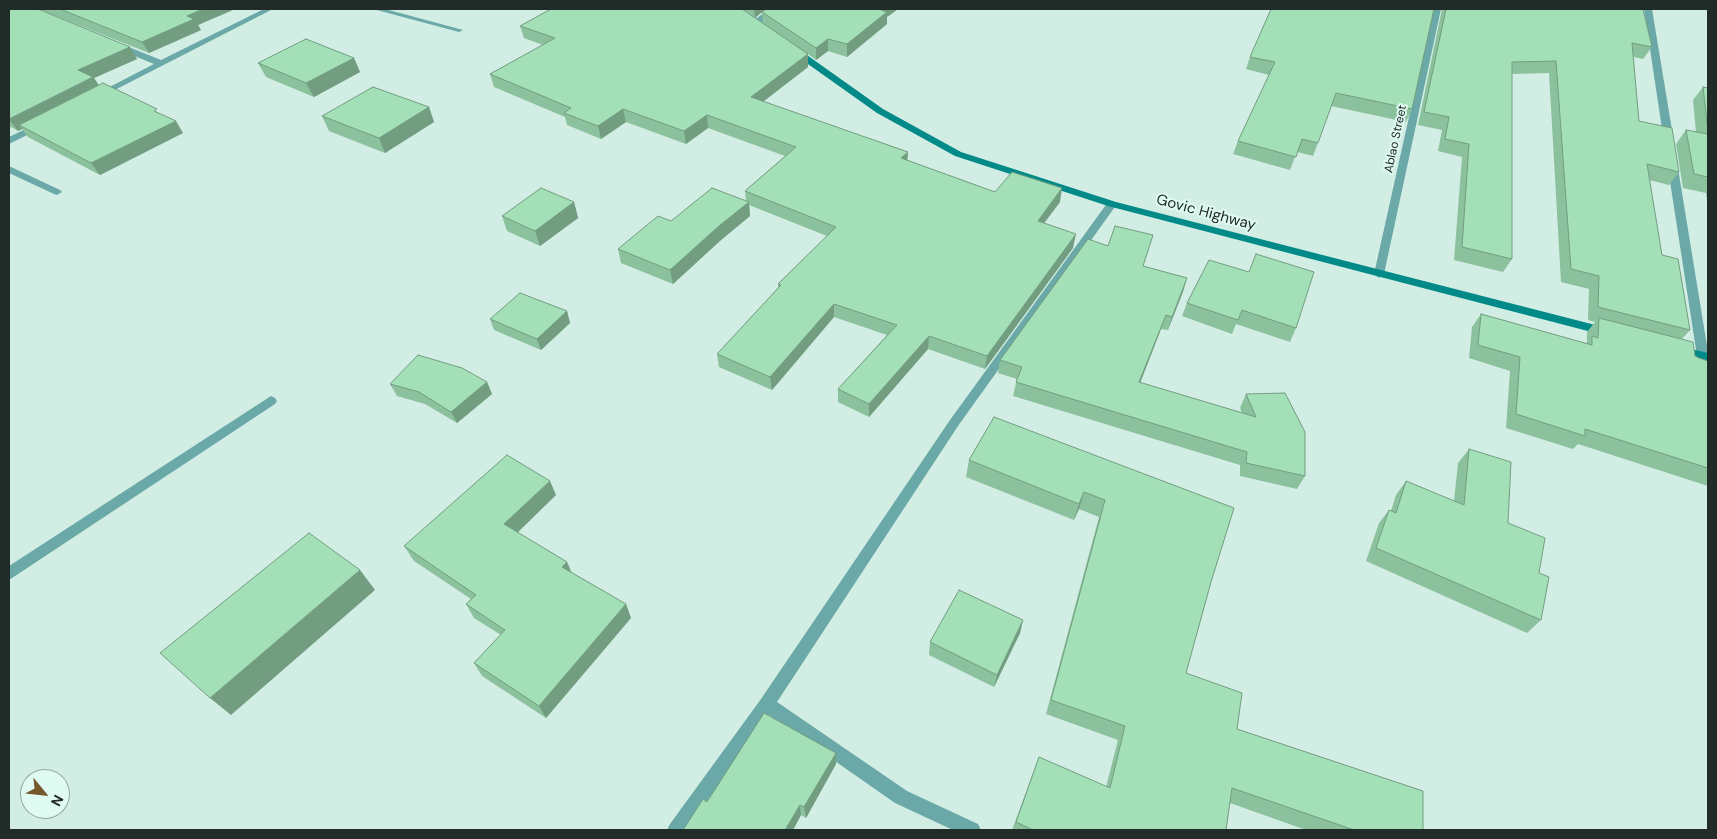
<!DOCTYPE html>
<html>
<head>
<meta charset="utf-8">
<style>
	body { margin:0 }
	#map { position:relative; width:1717px; height:839px; overflow:hidden; background:#d2ede4; font-family:"DM Sans",sans-serif }
	canvas { display:block }
	.frame { position:absolute; inset:0; border:10px solid #212b28; pointer-events:none }
	.north { position:absolute; left:20px; top:769px; width:50px; height:50px; box-sizing:border-box; background:#dffaf1; border:1px solid #93a7a1; border-radius:50%; rotate:118deg; font-size:14px; font-weight:700; line-height:20px; text-align:center; color:#212b28 }
	.north::after { content:''; display:block; margin:auto; width:18px; height:22px; background:#74572b; clip-path:polygon(50% 0,100% 100%,50% 72%,0 100%) }
</style>
</head>
<body>
<div id="map">
<canvas width="1717" height="839"></canvas>
<div class="frame"></div>
<div class="north">N</div>
</div>
<script>
const context = document.querySelector('canvas').getContext('2d');
context.lineJoin = 'round';
function poly(rows) {
  const path = new Path2D();
  for (const r of rows) {
    path.moveTo(r[0], r[1]);
    for (let i = 2; i < r.length; i += 2) path.lineTo(r[i], r[i + 1]);
  }
  return path;
}
function paint(path, color) {
  context.fillStyle = color;
  context.fill(path, 'evenodd');
}
function trace(path, color, width, dash) {
  context.strokeStyle = color;
  context.lineWidth = width;
  context.lineCap = dash ? 'butt' : 'round';
  context.setLineDash(dash || []);
  context.stroke(path);
}
function drawText(font, color, halo, rows, align = 'center') {
  context.font = font + ' "DM Sans",sans-serif';
  context.lineWidth = 4;
  context.setLineDash([]);
  context.textBaseline = 'middle';
  context.strokeStyle = halo;
  context.fillStyle = color;
  for (const [text, x, y, turn = 0] of rows) {
    context.save();
    context.translate(x, y);
    context.rotate((+turn || 0) * Math.PI / 180);
    context.textAlign = isNaN(turn) ? turn : align;
    if (halo) context.strokeText(text, 0, 0);
    context.fillText(text, 0, 0);
    context.restore();
  }
}
const street = poly([
	[264,9,273,9,101,97,94,95,154,64,115,48,115,44,121,44,161,60,264,9],
	[373,9,385,9,463,30,459,32,373,9],
	[769,9,778,9,759,25,753,25,753,21,769,9],
	[1433,9,1441,9,1384,274,1379,278,1374,274,1433,9],
	[1644,9,1652,9,1674,142,1669,145,1664,142,1644,9],
	[40,122,45,125,43,127,9,144,9,137,40,122],
	[1672,159,1677,162,1708,352,1707,359,1703,360,1697,356,1667,162,1672,159],
	[9,166,60,190,62,192,57,195,54,194,9,173,9,166],
	[1112,201,1117,204,958,426,777,702,907,791,978,824,981,830,953,830,895,803,769,715,686,830,667,830,670,824,761,699,950,420,1108,202,1112,201],
	[271,396,275,398,277,401,275,404,9,580,9,566,271,396]
]);
const secondary = poly([
	[791,48,797,48,883,109,961,152,1116,202,1607,328,1613,332,1607,336,1108,206,955,156,877,113,791,52,791,48],
	[1679,346,1708,353,1708,361,1675,353,1673,350,1675,347,1679,346]
]);
const wall = poly([
	[9,9,137,59,94,78,99,85,160,114,183,133,100,175,28,137,22,129,18,131,9,126],
	[38,9,235,9,198,25,201,30,149,53],
	[551,9,898,9,887,17,887,24,847,57,828,51,816,60,808,54,808,67,763,102,908,152,907,160,995,192,1060,202,1044,223,1073,248,985,369,928,349,869,417,838,402,838,389,887,335,834,317,772,390,719,367,717,354,778,288,778,284,827,236,749,205,750,216,721,240,673,284,621,263,618,249,671,221,746,201,745,191,785,156,708,128,686,144,626,122,601,139,567,125,565,117,494,87,490,74,543,45,524,38,520,26],
	[763,11,762,12,763,23,755,17],
	[1271,9,1412,109,1406,122,1331,106,1318,143,1313,156,1297,152,1290,170,1233,154,1238,141,1269,75,1246,69,1250,57],
	[1442,9,1643,9,1652,47,1643,59,1633,57,1639,121,1679,172,1669,185,1649,180,1662,255,1690,330,1682,339,1695,356,1699,358,1708,361,1708,486,1578,444,1573,449,1506,428,1510,371,1469,358,1472,327,1481,314,1586,344,1587,342,1587,332,1595,322,1588,320,1589,289,1561,282,1549,73,1512,74,1512,259,1503,272,1454,260,1462,157,1438,151,1442,130,1418,125],
	[354,58,360,72,314,97,266,77,258,63],
	[1703,87,1708,88,1708,209,1706,193,1683,188,1676,144,1686,130,1696,132,1693,100],
	[429,107,434,122,385,153,329,131,322,116],
	[574,202,578,218,540,246,507,231,502,216],
	[1108,246,1149,249,1143,266,1187,278,1168,330,1161,329,1140,383,1242,413,1240,408,1246,394,1305,476,1297,489,1240,476,1240,465,1013,396,1017,379,998,373,1000,360],
	[1209,260,1296,328,1290,342,1236,324,1232,334,1182,316,1187,303],
	[567,311,570,323,541,350,494,330,490,319],
	[487,382,492,394,457,423,425,404,397,396,390,384],
	[1469,449,1508,523,1539,573,1541,620,1527,633,1366,561,1379,523,1389,510,1391,511,1396,495,1406,481,1454,501,1458,463],
	[969,460,1234,508,1211,582,1186,673,1237,729,1423,830,1306,830,1230,803,1226,830,1012,830,1039,757,1106,787,1118,740,1046,714,1099,517,1079,509,1074,520,966,477],
	[556,495,517,532,567,562,571,572,626,604,631,618,546,718,482,676,474,663,501,635,474,618,466,604,471,599,414,561,404,546],
	[1023,620,1020,633,994,687,929,655,930,642],
	[836,753,836,764,806,818,801,815,793,830,683,830,707,802]
]);
const shadedWall = poly([
	[203,9,235,9,198,25,201,30,149,53,142,42,187,16],
	[754,9,766,9,755,18],
	[883,9,898,9,887,17,887,24,847,57,847,44],
	[828,39,828,51,816,60,816,48],
	[130,47,137,59,94,78,101,89,19,125,22,129,18,131,9,119,78,70],
	[808,54,808,67,752,110,751,97],
	[354,58,360,72,314,97,306,83],
	[429,107,434,122,385,153,379,138],
	[623,109,626,122,601,139,598,126],
	[707,115,708,128,686,144,684,131],
	[176,121,183,133,100,175,91,163],
	[908,152,907,165,901,158],
	[1062,188,1060,202,1036,234,1038,221],
	[574,202,578,218,540,246,535,231],
	[749,202,750,216,721,240,673,284,670,270,719,226],
	[1076,234,1073,248,985,369,987,356],
	[1187,278,1183,292,1168,330,1172,317],
	[834,304,834,317,772,390,770,377],
	[567,311,570,323,541,350,537,339],
	[1166,315,1161,329,1135,396,1139,382],
	[929,336,928,349,869,417,869,404],
	[487,382,492,394,457,423,451,412],
	[550,481,556,495,511,539,504,524],
	[1084,492,1079,509,1074,520,1079,504],
	[567,562,573,576,562,567],
	[360,570,375,590,231,715,210,698],
	[626,604,631,618,546,718,539,706],
	[1023,620,1020,633,994,687,997,675],
	[836,753,836,764,806,818,804,807],
	[800,805,801,815,793,830,785,830]
]);
const building = poly([
	[9,9,38,9,130,47,78,70,93,77,9,119,9,9],
	[60,9,203,9,187,16,194,19,142,42,60,9],
	[551,9,742,9,808,54,751,97,908,152,901,158,995,192,1012,172,1062,188,1038,221,1076,234,987,356,929,336,869,404,838,389,897,325,834,304,770,377,717,354,781,285,778,284,836,227,745,191,796,147,707,115,684,131,623,109,598,126,564,113,571,108,490,74,555,38,520,26,551,9],
	[766,9,883,9,881,10,887,12,847,44,828,39,816,48,762,12,766,9],
	[1271,9,1434,9,1412,109,1336,93,1318,143,1302,139,1296,157,1238,141,1275,62,1250,57,1271,9],
	[1446,9,1643,9,1652,47,1632,43,1639,121,1672,128,1679,172,1647,164,1662,255,1678,259,1690,330,1598,307,1599,276,1571,269,1556,61,1512,62,1512,259,1462,247,1469,144,1445,139,1449,117,1424,112,1446,9],
	[306,39,354,58,306,83,258,63,306,39],
	[103,83,157,109,154,111,176,121,91,163,19,125,103,83],
	[373,87,429,107,379,138,322,116,373,87],
	[1703,87,1708,88,1708,131,1703,87],
	[1686,130,1708,134,1708,177,1694,174,1686,130],
	[541,188,574,202,535,231,502,216,541,188],
	[712,188,749,202,719,226,670,270,618,249,658,216,671,221,712,188],
	[1115,226,1153,235,1143,266,1187,278,1172,317,1166,315,1139,382,1256,417,1246,394,1285,393,1305,432,1305,476,1246,463,1247,452,1016,382,1022,367,1000,360,1088,239,1108,246,1115,226],
	[1256,254,1314,272,1296,328,1242,310,1238,320,1187,303,1209,260,1249,272,1256,254],
	[520,293,567,311,537,339,490,319,520,293],
	[1481,314,1592,345,1592,336,1598,338,1599,318,1693,342,1695,356,1699,358,1708,361,1708,468,1585,429,1585,436,1516,414,1520,357,1478,345,1481,314],
	[418,355,462,368,487,382,451,412,419,392,390,384,418,355],
	[994,417,1234,508,1211,582,1186,673,1242,693,1237,729,1423,791,1423,830,1354,830,1232,788,1226,830,1033,830,1016,822,1039,757,1110,788,1125,726,1051,700,1105,500,1084,492,1079,504,969,460,994,417],
	[1469,449,1511,462,1508,523,1545,538,1539,573,1549,577,1541,620,1376,548,1389,510,1396,513,1406,481,1464,505,1469,449],
	[507,455,550,481,504,524,567,562,562,567,626,604,539,706,474,663,505,630,466,604,476,595,404,546,507,455],
	[309,533,360,570,210,698,160,653,309,533],
	[959,590,1023,620,997,675,930,642,959,590],
	[764,713,836,753,804,807,800,805,785,830,683,830,703,799,707,802,764,713]
]);
const farStreetnames = [
	["Ablao Street",1396,139,-78]
];
const streetNames = [
	["Govic Highway",1206,213,15]
];
paint(street, '#6aa9a7');
paint(secondary, '#028a89');
paint(wall, '#8cc19d');
paint(shadedWall, '#729d80');
paint(building, '#a3e0b7');
trace(building, '#729d80', 1);
drawText('12px', '#212b28', '#dffaf1', farStreetnames);
drawText('15px', '#212b28', '#dffaf1', streetNames);
</script>
</body>
</html>
